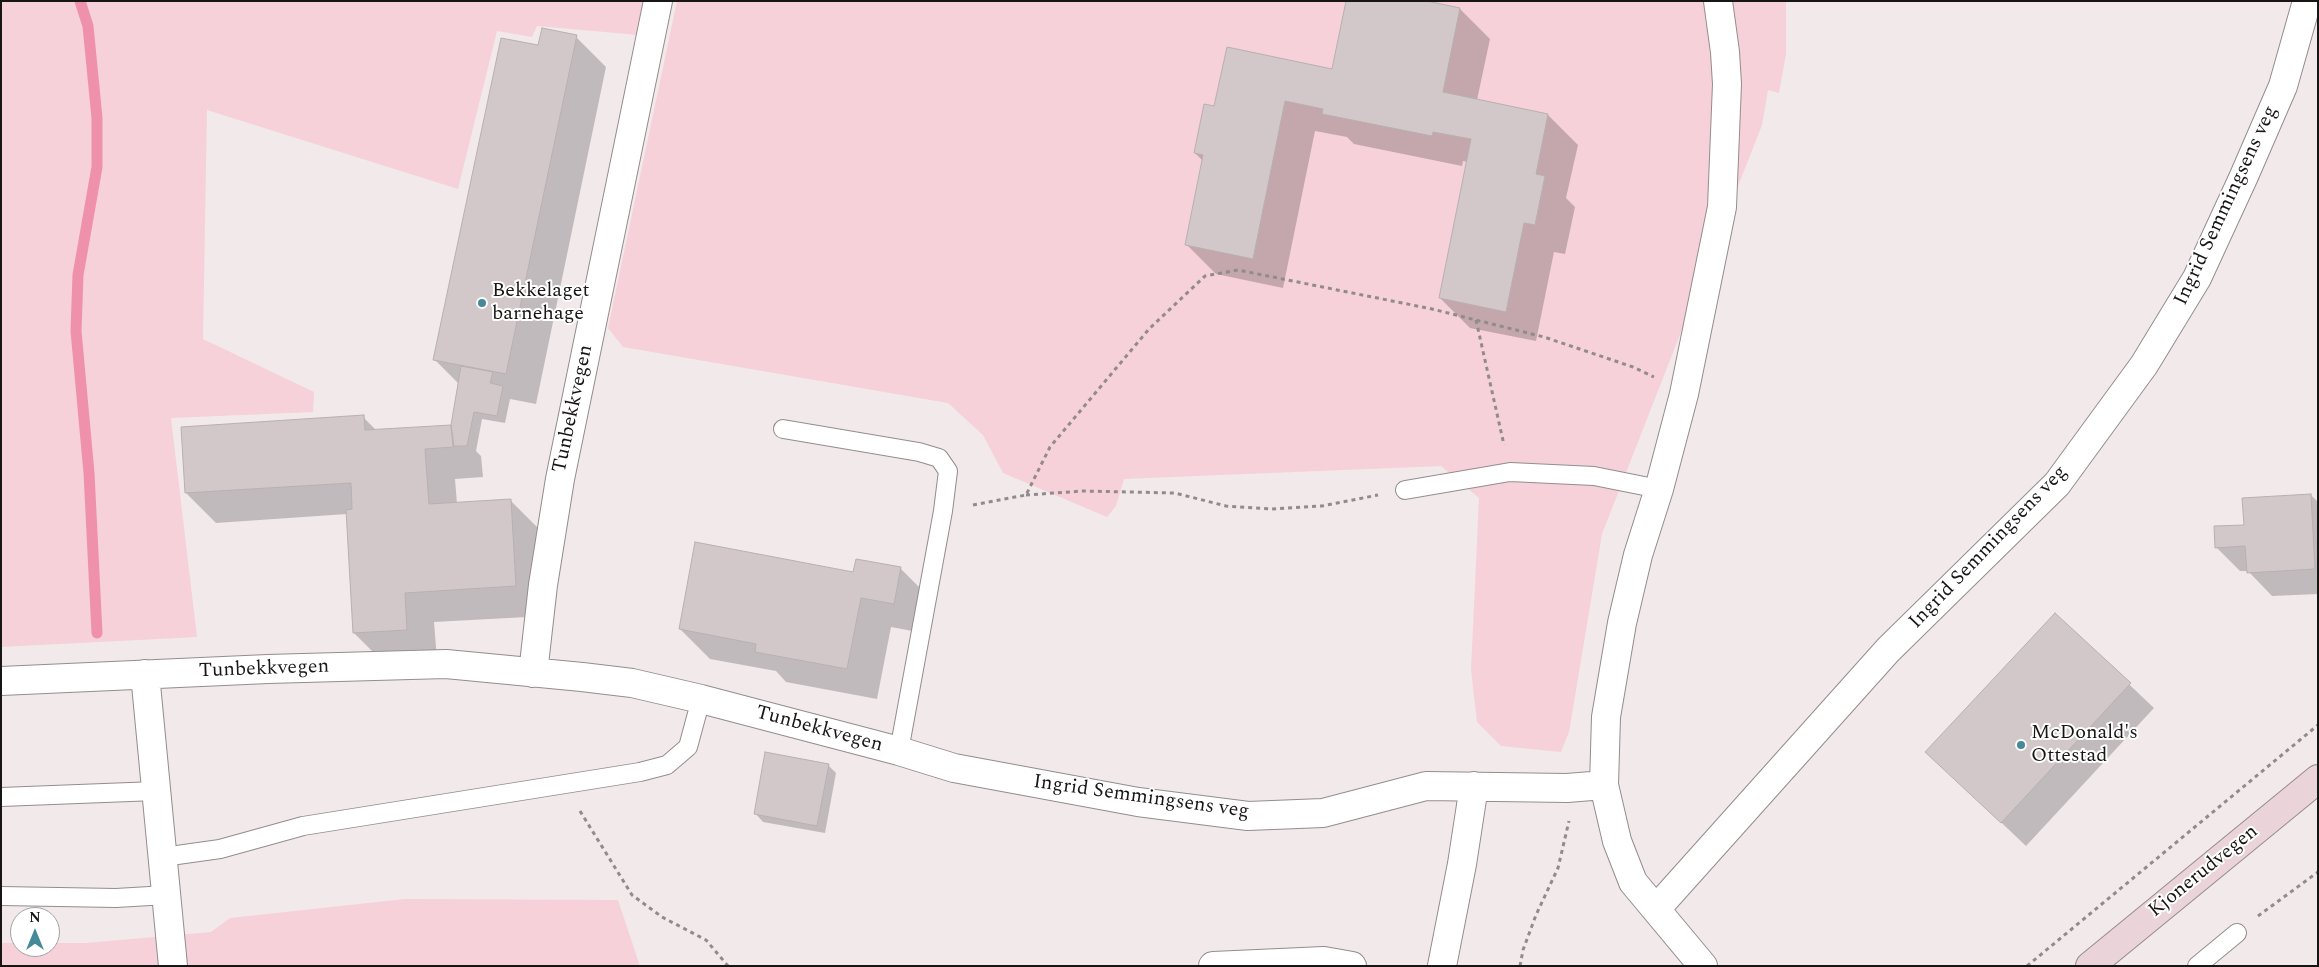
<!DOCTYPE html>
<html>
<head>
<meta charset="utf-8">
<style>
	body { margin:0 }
	#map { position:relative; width:2319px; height:967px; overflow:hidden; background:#f2e9eb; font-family:Spectral,serif }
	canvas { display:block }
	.frame { position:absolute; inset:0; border:2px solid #181515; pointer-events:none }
	.north { position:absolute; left:10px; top:907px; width:50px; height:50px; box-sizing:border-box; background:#fff; border:1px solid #a3a1a1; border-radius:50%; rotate:0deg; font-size:14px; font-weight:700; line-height:20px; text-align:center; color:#181515 }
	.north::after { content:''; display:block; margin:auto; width:18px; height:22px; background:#468a99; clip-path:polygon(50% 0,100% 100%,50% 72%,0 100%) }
</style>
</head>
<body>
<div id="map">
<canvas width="2319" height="967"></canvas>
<div class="frame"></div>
<div class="north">N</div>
</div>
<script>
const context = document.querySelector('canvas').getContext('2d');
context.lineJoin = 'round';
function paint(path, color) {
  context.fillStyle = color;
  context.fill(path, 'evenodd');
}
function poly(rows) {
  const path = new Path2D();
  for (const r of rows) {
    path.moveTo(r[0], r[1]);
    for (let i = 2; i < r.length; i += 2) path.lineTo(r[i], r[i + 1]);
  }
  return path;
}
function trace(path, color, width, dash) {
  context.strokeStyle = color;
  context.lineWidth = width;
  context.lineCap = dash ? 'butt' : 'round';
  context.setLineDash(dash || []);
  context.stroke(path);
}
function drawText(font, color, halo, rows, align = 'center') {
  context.font = font + ' Spectral,serif';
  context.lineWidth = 4;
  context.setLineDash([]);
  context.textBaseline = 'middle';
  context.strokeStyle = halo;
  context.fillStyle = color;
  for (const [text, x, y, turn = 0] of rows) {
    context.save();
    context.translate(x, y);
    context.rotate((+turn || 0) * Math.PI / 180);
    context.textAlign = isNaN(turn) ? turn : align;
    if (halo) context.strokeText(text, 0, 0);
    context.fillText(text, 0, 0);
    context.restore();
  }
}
const green = poly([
	[1,1,645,1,638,35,537,26,532,37,497,31,458,189,207,110,203,339,314,392,313,412,171,418,197,637,1,647],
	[677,1,1786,1,1786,54,1779,93,1768,90,1762,125,1602,534,1569,732,1561,752,1501,746,1477,722,1471,670,1479,498,1441,466,1124,479,1116,506,1107,517,1003,473,983,435,948,403,623,347,608,328],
	[405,899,618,900,640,966,1,966,1,943,20,943,20,947,50,947,50,943,86,943,211,932,230,918]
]);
const shadow = poly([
	[1421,1,1460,9,1490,39,1477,100,1548,115,1578,145,1566,198,1575,207,1565,254,1554,252,1536,341,1470,328,1440,298,1468,162,1463,161,1462,166,1354,144,1347,137,1315,131,1283,288,1216,274,1186,244,1203,161,1195,153,1215,107,1333,71],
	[576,37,606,67,536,404,510,399,505,423,482,419,476,451,481,456,483,477,455,479,457,504,510,500,540,530,546,616,434,622,437,659,384,663,354,633,347,514,216,523,186,493,363,417,377,431,452,426,459,384,435,360,539,47],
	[2311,495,2318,502,2318,594,2272,596,2248,571,2240,571,2216,547,2245,526],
	[900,568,930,598,923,633,891,627,877,699,786,682,776,671,710,659,680,629,854,574],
	[2055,614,2154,708,2026,846,1927,752],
	[828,765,836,773,825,833,763,822,755,813]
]);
const stream = poly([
	[80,1,88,26,97,118,97,167,78,275,76,331,89,473,97,633]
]);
const building = poly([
	[1346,1,1427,1,1460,8,1443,92,1548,114,1536,174,1545,176,1535,225,1524,223,1506,312,1439,298,1471,139,1433,132,1432,136,1322,114,1323,109,1285,101,1253,259,1185,245,1203,155,1194,153,1204,104,1214,106,1227,47,1332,69,1346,1],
	[542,28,577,35,506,374,433,360,501,38,538,45,542,28],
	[461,366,493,372,490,383,503,386,497,416,474,412,467,446,453,446,451,425,461,366],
	[364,415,365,430,451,425,454,447,425,449,429,504,511,499,516,586,405,593,407,630,353,633,346,510,352,509,351,483,185,493,181,427,364,415],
	[2311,494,2315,569,2247,573,2245,546,2215,548,2214,526,2244,525,2242,498,2311,494],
	[695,542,853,572,856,559,901,567,894,604,861,598,847,669,755,652,756,644,679,629,695,542],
	[2055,613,2131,683,2001,823,1925,752,2055,613],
	[765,752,829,764,817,826,754,814,765,752]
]);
const path = poly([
	[1476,320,1504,445],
	[1026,495,1083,491,1175,493,1226,506,1272,509,1322,506,1378,495],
	[973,505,1026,495,1050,447,1149,329,1205,276,1238,270,1432,309,1544,337,1633,367,1654,377],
	[580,811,632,895,662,917,706,940,728,966],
	[2258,916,2318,872],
	[1520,966,1523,950,1536,915,1558,868,1569,821],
	[2027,966,2318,725]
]);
const service = poly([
	[783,429,919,452,939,458,948,471,943,511,899,751],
	[1405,490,1510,472,1594,476,1659,489],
	[1,797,156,791],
	[163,857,220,849,303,826,640,772,667,765,688,747,701,699],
	[1,896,116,898,167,895],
	[2197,966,2237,933]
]);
const minor = poly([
	[533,673,543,585,560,479,658,1],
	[145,674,173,966],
	[1,681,268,669,446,664,582,677,632,683,701,699,899,751,954,768,1138,802,1248,816,1323,813,1426,786,1567,788,1604,785],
	[1657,908,1888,650,2057,484,2144,365,2197,278,2244,176,2283,86,2307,1],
	[1213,966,1324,961,1352,966],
	[1442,966,1462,864,1474,786],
	[1703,966,1633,882,1617,841,1604,785,1606,717,1622,623,1638,555,1659,489,1684,394,1722,207,1727,84,1725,52,1718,1]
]);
const secondary = poly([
	[2090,966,2318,779]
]);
const markers = [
	[482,303,5,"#468a99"],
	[2021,745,5,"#468a99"]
];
const streetNames = [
	["Ingrid Semmingsens veg",2227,206,-65],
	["Tunbekkvegen",574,409,-78],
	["Ingrid Semmingsens veg",1989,548,-46],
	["Tunbekkvegen",264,670,-2],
	["Tunbekkvegen",819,730,15],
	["Ingrid Semmingsens veg",1141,798,8],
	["Kjonerudvegen",2204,872,-39]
];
const poiNames = [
	["Bekkelaget",492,292],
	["barnehage",492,315],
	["McDonald's",2031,734],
	["Ottestad",2031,757]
];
paint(green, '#f6d1d9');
paint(shadow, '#0003');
trace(stream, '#ef91aa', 11);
paint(building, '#d2c8ca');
trace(building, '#b8afb1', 1);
trace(service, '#948c8d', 20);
trace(minor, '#948c8d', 30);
trace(secondary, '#948c8d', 30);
trace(path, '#928b8d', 3, [4, 4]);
trace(service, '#fff', 18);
trace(minor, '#fff', 28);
trace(secondary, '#ead3d9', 28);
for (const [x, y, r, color] of markers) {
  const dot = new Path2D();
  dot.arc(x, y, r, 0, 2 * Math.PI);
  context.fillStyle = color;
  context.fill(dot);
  trace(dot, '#fff', 2);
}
drawText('20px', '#181515', '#fff', streetNames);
drawText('20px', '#181515', '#fff', poiNames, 'left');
</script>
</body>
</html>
